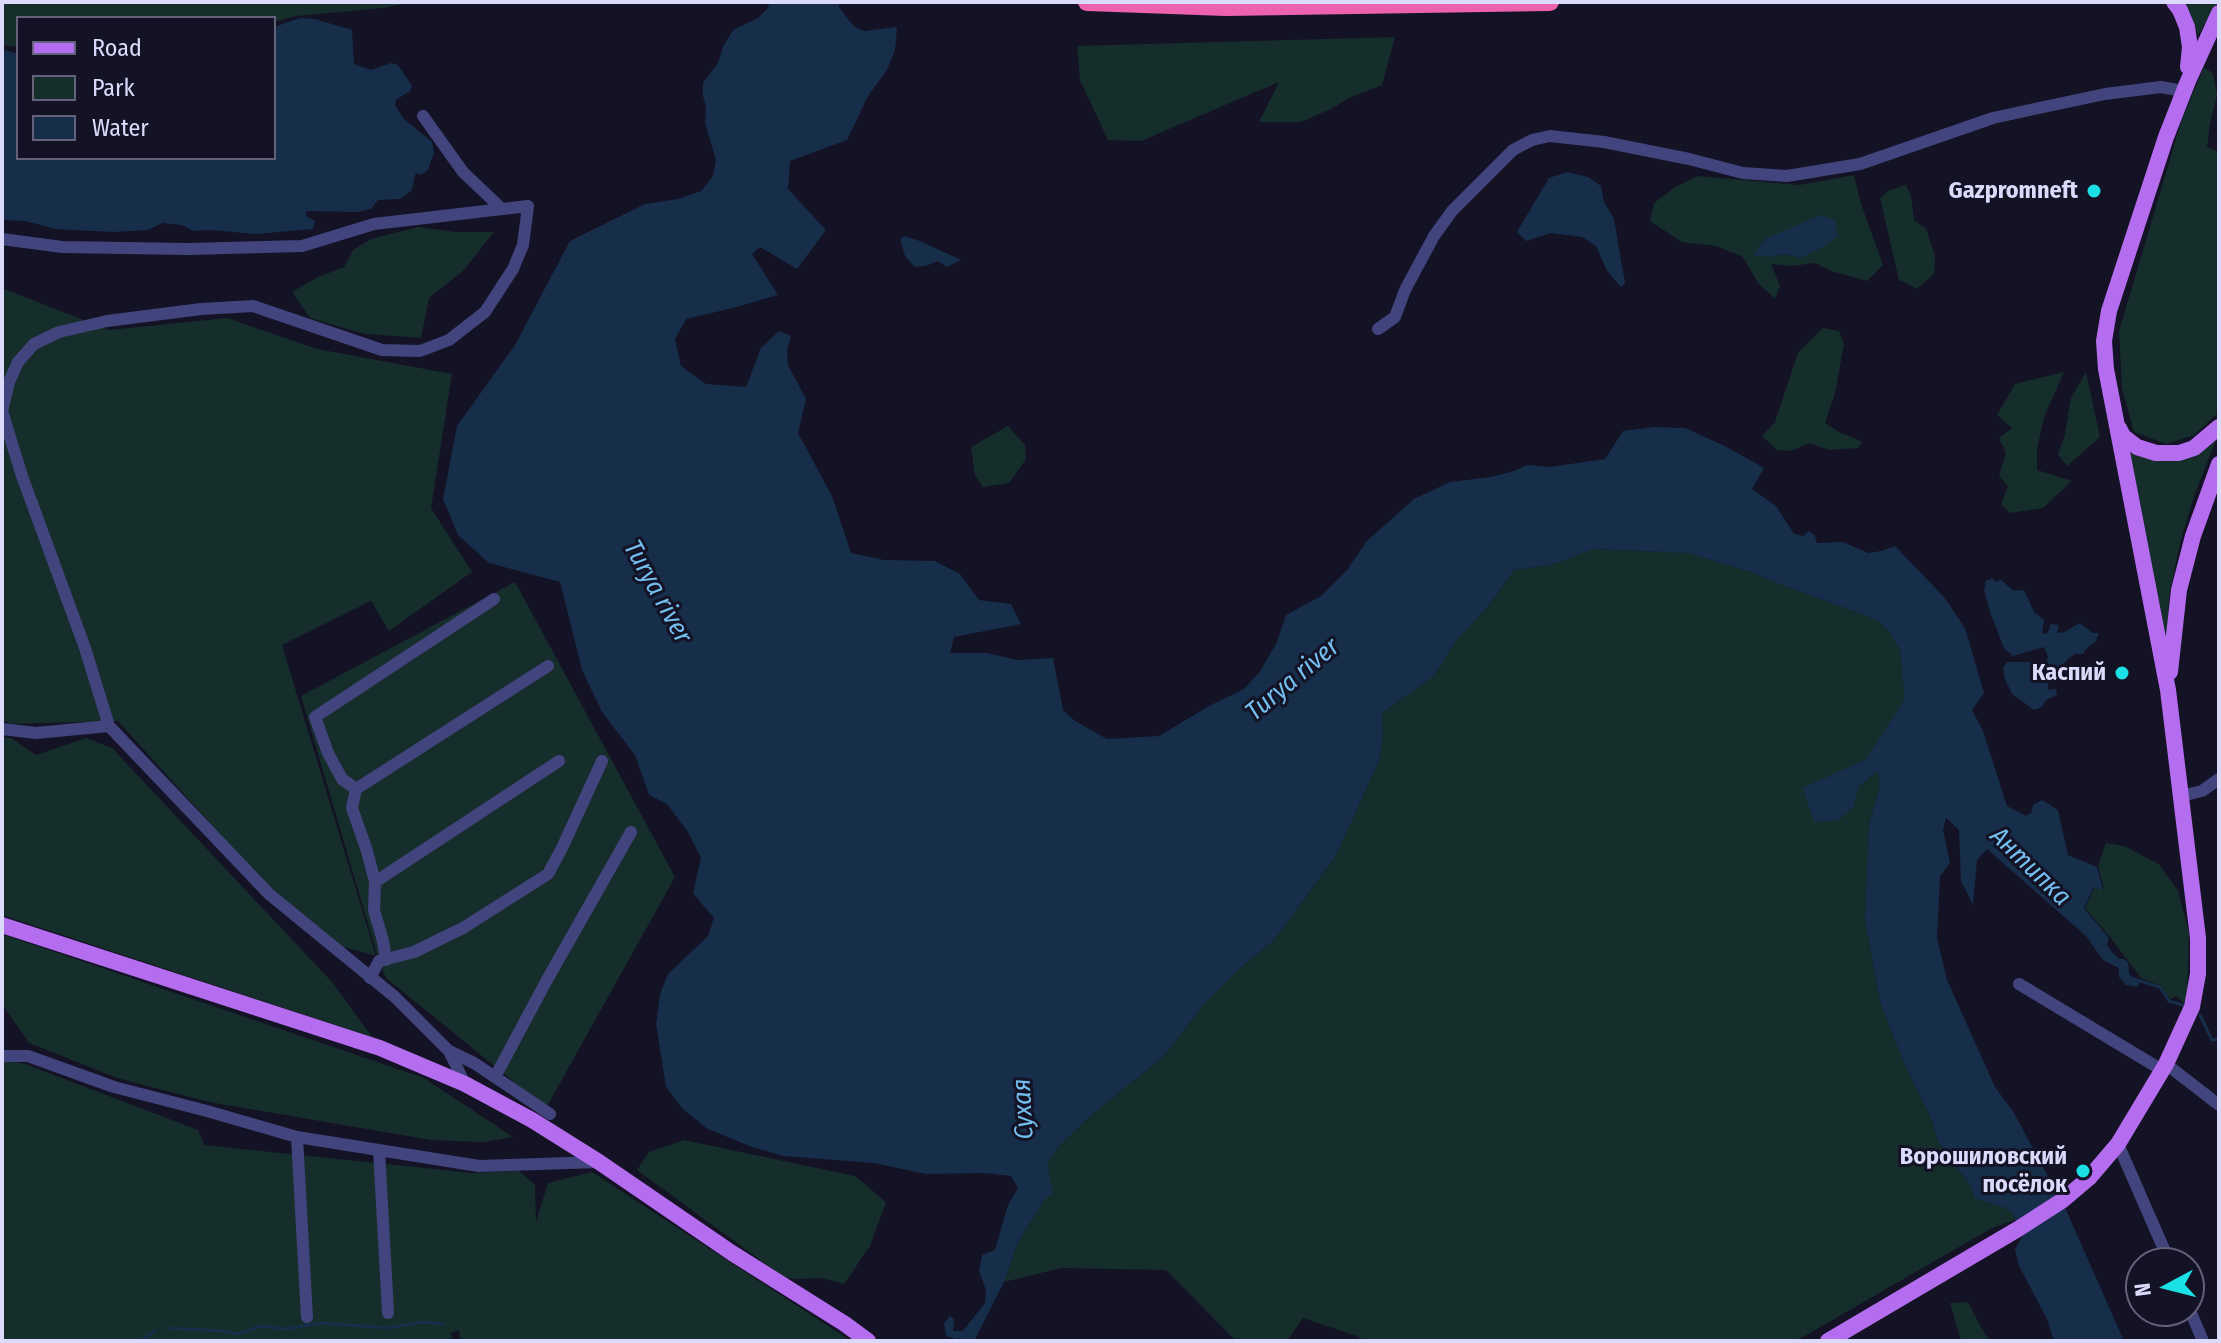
<!DOCTYPE html>
<html>
<head>
<meta charset="utf-8">
<style>
	body { margin:0 }
	#map { position:relative; width:2221px; height:1343px; overflow:hidden; background:#141225; font-family:"Fira Sans Condensed",sans-serif }
	canvas { display:block }
	.frame { position:absolute; inset:0; border:4px solid #dbdafb; pointer-events:none }
	.legend { position:absolute; left:16px; top:16px; width:260px; height:144px; box-sizing:border-box; background:#141225; border:2px solid #64627b; margin:0; padding:10px 14px; list-style:none; font-size:24px; color:#dbdafb }
	.legend li { display:flex; align-items:center; gap:16px; height:40px }
	.legend b { width:40px; border:2px solid #64627b }
	.north { position:absolute; left:2125px; top:1247px; width:80px; height:80px; box-sizing:border-box; background:#141225; border:2px solid #64627b; border-radius:50%; rotate:263deg; font-size:22px; font-weight:700; line-height:32px; text-align:center; color:#dbdafb }
	.north::after { content:''; display:block; margin:auto; width:28px; height:36px; background:#1be0e5; clip-path:polygon(50% 0,100% 100%,50% 72%,0 100%) }
</style>
</head>
<body>
<div id="map">
<canvas width="2221" height="1343"></canvas>
<div class="frame"></div>
<ul class="legend">
<li><b style="height:10px;background:#b56def"></b>Road</li>
<li><b style="height:22px;background:#162e2b"></b>Park</li>
<li><b style="height:22px;background:#162e4a"></b>Water</li>
</ul>
<div class="north">N</div>
</div>
<script>
const context = document.querySelector('canvas').getContext('2d');
context.lineJoin = 'round';
function paint(path, color) {
  context.fillStyle = color;
  context.fill(path, 'evenodd');
}
function poly(rows) {
  const path = new Path2D();
  for (const r of rows) {
    path.moveTo(r[0], r[1]);
    for (let i = 2; i < r.length; i += 2) path.lineTo(r[i], r[i + 1]);
  }
  return path;
}
function trace(path, color, width, dash) {
  context.strokeStyle = color;
  context.lineWidth = width;
  context.lineCap = dash ? 'butt' : 'round';
  context.setLineDash(dash || []);
  context.stroke(path);
}
function drawText(font, color, halo, rows, align = 'center') {
  context.font = font + ' "Fira Sans Condensed",sans-serif';
  context.lineWidth = 6;
  context.setLineDash([]);
  context.textBaseline = 'middle';
  context.strokeStyle = halo;
  context.fillStyle = color;
  for (const [text, x, y, turn = 0] of rows) {
    context.save();
    context.translate(x, y);
    context.rotate((+turn || 0) * Math.PI / 180);
    context.textAlign = isNaN(turn) ? turn : align;
    if (halo) context.strokeText(text, 0, 0);
    context.fillText(text, 0, 0);
    context.restore();
  }
}
const green = poly([
	[2,2,412,2,383,8,296,16,274,22,274,18,18,18,18,47,2,45],
	[2182,2,2218,2,2198,35,2190,12],
	[1395,37,1382,85,1351,97,1331,109,1301,122,1259,122,1279,82,1141,141,1108,140,1080,80,1077,46],
	[2204,67,2213,74,2217,95,2210,123,2207,147,2219,152,2219,412,2194,435,2167,444,2134,432,2122,388,2119,331,2182,119],
	[1854,175,1861,204,1883,265,1867,281,1831,271,1815,263,1791,266,1771,264,1780,286,1775,299,1759,284,1743,257,1716,246,1682,242,1650,221,1654,203,1675,187,1698,176,1799,185],
	[1784,232,1800,258,1785,254,1769,257,1754,255,1765,239],
	[1906,185,1911,196,1914,220,1926,229,1935,256,1934,274,1917,289,1899,280,1880,198,1888,191],
	[418,227,456,232,494,232,463,271,429,298,421,338,365,334,310,318,292,292,316,278,344,267,353,250,371,239],
	[2,288,109,330,227,318,317,349,452,374,431,508,472,572,389,631,371,601,282,645,376,956,337,945,264,883,118,721,11,724,2,720],
	[1823,328,1839,331,1844,344,1835,393,1825,423,1839,432,1863,442,1858,448,1829,450,1810,443,1791,451,1777,450,1762,436,1775,422,1798,353],
	[2064,372,2044,417,2037,449,2037,470,2072,481,2043,508,2010,513,2001,504,2008,487,1999,475,2006,453,1999,438,2012,428,1997,415,2015,384],
	[2086,372,2100,437,2067,466,2058,454,2064,439,2071,398],
	[1008,426,1025,445,1026,459,1009,483,983,487,975,475,971,447],
	[2218,435,2194,496,2180,543,2169,596,2166,658,2126,444,2166,458],
	[1594,549,1688,553,1748,571,1790,588,1878,620,1890,633,1900,650,1906,699,1866,759,1804,788,1854,807,1858,787,1878,771,1880,786,1869,824,1865,919,1880,1002,1903,1061,1932,1121,1938,1142,1971,1186,1974,1198,2005,1208,2012,1213,2015,1220,1992,1228,1796,1341,1365,1341,1357,1336,1303,1318,1287,1341,1236,1341,1166,1270,1061,1268,1004,1282,1018,1242,1044,1200,1047,1164,1059,1146,1088,1118,1164,1056,1204,1004,1240,968,1274,940,1335,857,1379,761,1383,738,1382,713,1434,676,1455,642,1489,605,1514,570,1551,565],
	[515,582,675,877,546,1108,386,978,379,961,301,696],
	[2,737,11,738,36,755,86,738,112,748,332,982,372,1037,2,915],
	[2106,843,2124,846,2159,864,2178,891,2189,933,2187,1000,2183,1003,2177,996,2170,999,2160,985,2141,978,2110,937,2085,908,2095,887,2104,890,2098,866],
	[2,934,424,1078,513,1137,483,1142,431,1140,209,1102,117,1078,29,1043,2,1004],
	[2,1059,25,1064,198,1130,204,1145,472,1173,519,1171,535,1185,536,1222,548,1183,592,1172,851,1341,460,1341,459,1330,451,1333,452,1341,2,1341],
	[684,1140,855,1176,886,1202,870,1246,844,1284,821,1278,795,1279,782,1276,637,1170,649,1152],
	[1968,1302,1982,1329,1990,1341,1961,1341,1950,1303]
]);
const water = poly([
	[770,2,839,2,839,7,847,18,855,27,864,31,897,27,895,50,887,70,868,96,847,140,790,161,788,189,826,230,797,269,760,247,752,254,778,295,733,308,686,319,675,339,681,366,706,384,746,387,761,348,779,331,791,336,787,350,788,365,806,399,798,433,832,496,851,553,884,560,935,561,960,574,979,600,1011,604,1021,624,954,637,950,653,987,653,1017,660,1053,658,1063,710,1075,721,1107,739,1159,736,1209,706,1244,689,1259,673,1276,644,1286,615,1321,596,1347,570,1367,541,1414,499,1450,482,1491,477,1514,471,1527,465,1550,467,1605,459,1623,431,1654,427,1685,428,1725,446,1764,468,1752,489,1776,506,1794,534,1803,536,1809,531,1815,536,1817,543,1843,542,1868,553,1881,551,1895,546,1944,597,1965,628,1984,693,1972,710,1983,731,2007,806,2026,816,2032,812,2033,805,2042,800,2058,810,2068,855,2097,867,2103,890,2094,887,2084,908,2109,938,2107,945,2111,951,2119,959,2124,959,2128,962,2129,974,2140,982,2137,987,2126,985,2119,977,2119,968,2103,960,2086,936,1987,849,1977,860,1973,905,1961,881,1959,830,1946,818,1943,830,1950,863,1940,876,1937,938,1947,980,1995,1087,2014,1113,2066,1210,2124,1341,2054,1341,2047,1319,2019,1266,2015,1249,2023,1235,2012,1213,2005,1208,1974,1198,1971,1186,1938,1142,1932,1121,1903,1061,1880,1002,1865,919,1869,824,1880,786,1878,771,1858,787,1854,807,1838,820,1814,822,1803,788,1866,759,1905,699,1900,650,1890,633,1878,620,1790,588,1748,571,1688,553,1594,549,1551,565,1514,570,1489,605,1455,642,1434,676,1382,713,1383,738,1379,761,1335,857,1274,940,1240,968,1204,1004,1164,1056,1088,1118,1059,1146,1047,1164,1053,1193,1044,1200,1018,1242,1004,1282,974,1341,962,1341,960,1338,955,1339,946,1336,944,1323,950,1316,954,1319,953,1331,963,1331,985,1303,986,1290,979,1271,982,1255,995,1250,1008,1205,1018,1188,1011,1176,983,1173,926,1174,874,1163,783,1156,749,1146,706,1128,683,1109,666,1087,656,1024,660,994,668,974,708,936,714,918,693,893,701,858,688,832,667,804,649,795,635,755,602,712,582,670,560,582,489,563,458,535,443,499,457,426,515,345,570,241,645,204,678,199,701,191,713,176,716,160,705,123,706,107,703,96,703,83,718,63,723,47,733,30,758,18,768,8],
	[300,18,315,19,352,30,354,64,371,70,391,63,398,65,412,86,410,91,396,100,395,105,404,119,432,142,434,153,428,170,421,175,417,173,415,175,412,190,400,199,378,200,371,209,357,212,306,211,306,216,315,221,313,229,256,234,210,230,193,231,182,225,163,223,148,230,113,232,56,229,25,221,2,220,2,49,18,54,18,158,274,158,274,27],
	[1567,172,1588,177,1601,186,1604,202,1614,219,1625,283,1621,287,1607,271,1596,246,1582,237,1551,233,1526,241,1517,232,1549,178],
	[1821,215,1835,220,1838,236,1823,247,1800,258,1785,254,1769,257,1753,255,1765,239],
	[904,236,920,241,961,260,947,267,938,261,926,266,915,267,905,256,900,239],
	[1992,578,1996,582,2001,580,2014,591,2024,590,2034,612,2044,620,2042,633,2047,634,2051,624,2059,625,2057,632,2062,633,2080,623,2093,633,2099,633,2096,641,2088,647,2083,654,2075,654,2069,658,2057,672,2049,676,2048,690,2056,689,2057,695,2046,700,2042,707,2034,710,2012,694,2005,679,2003,668,2007,662,2035,662,2044,667,2048,657,2044,647,2013,656,2004,648,1990,612,1984,590,1986,581]
]);
const stream = poly([
	[2134,979,2160,987,2169,1001,2185,1006],
	[2200,1015,2212,1040,2219,1039],
	[167,1328,223,1331,239,1334,261,1326,285,1329,322,1323,387,1328,423,1322,444,1324],
	[141,1341,155,1330]
]);
const minor = poly([
	[423,116,463,172,502,209],
	[2,239,62,247,188,249,302,246,374,224,528,206,523,245,513,269,485,312,449,340,420,351,382,350,253,306,201,309,107,321,59,332,34,344,18,362,9,382,2,411,22,476,85,648,109,726,269,894,395,997,449,1051,465,1084],
	[1378,329,1395,317,1405,290,1434,236,1452,211,1513,150,1532,140,1550,136,1604,142,1689,159,1743,173,1787,176,1860,164,1993,118,2039,108,2105,94,2161,87,2183,91],
	[2,729,36,733,109,726],
	[356,789,342,779,328,753,315,717,494,599],
	[2181,796,2202,791,2219,779],
	[375,882,559,761],
	[386,960,383,941,374,910,375,882,367,851,352,808,356,789,548,666],
	[370,978,379,961,414,952,463,928,548,874,562,848,602,761],
	[2019,984,2162,1070],
	[449,1051,474,1063,550,1114],
	[2,1056,28,1056,114,1087,207,1111,297,1137,479,1166,599,1162],
	[2166,1064,2219,1105],
	[495,1077,548,978,631,832],
	[297,1137,307,1317],
	[2118,1144,2170,1263],
	[379,1150,388,1313],
	[2189,1308,2203,1341]
]);
const major = poly([
	[2174,2,2180,10,2187,27,2190,47,2188,67],
	[2119,428,2123,436,2137,447,2156,453,2179,453,2194,448,2219,427],
	[2170,672,2179,590,2193,536,2219,464],
	[2,925,380,1048,465,1084,532,1120,599,1162,732,1253,845,1324,868,1341],
	[1828,1341,2018,1229,2063,1200,2089,1178,2118,1144,2166,1064,2192,1007,2198,974,2198,938,2168,690,2106,369,2104,341,2109,311,2166,137,2188,81,2219,13]
]);
const highway = poly([
	[1087,2,1226,7,1550,2]
]);
const markers = [
	[2094,191,8,"#1be0e5"],
	[2122,673,8,"#1be0e5"],
	[2083,1171,8,"#1be0e5"]
];
const poiNames = [
	["Gazpromneft",2078,191],
	["Каспий",2106,673],
	["Ворошиловский",2067,1157],
	["посёлок",2067,1185]
];
const waterNames = [
	["Turya river",657,592,61],
	["Turya river",1293,680,-40],
	["Антипка",2030,867,44],
	["Сухая",1024,1109,-93]
];
paint(green, '#162e2b');
paint(water, '#162e4a');
trace(stream, '#162e4a', 3);
trace(minor, '#42447e', 12);
trace(major, '#b56def', 16);
trace(highway, '#ed62af', 18);
for (const [x, y, r, color] of markers) {
  const dot = new Path2D();
  dot.arc(x, y, r, 0, 2 * Math.PI);
  context.fillStyle = color;
  context.fill(dot);
  trace(dot, '#141225', 3);
}
drawText('bold 24px', '#dbdafb', '#141225', poiNames, 'right');
drawText('italic 26px', '#73bfef', '#141225', waterNames);
</script>
</body>
</html>
